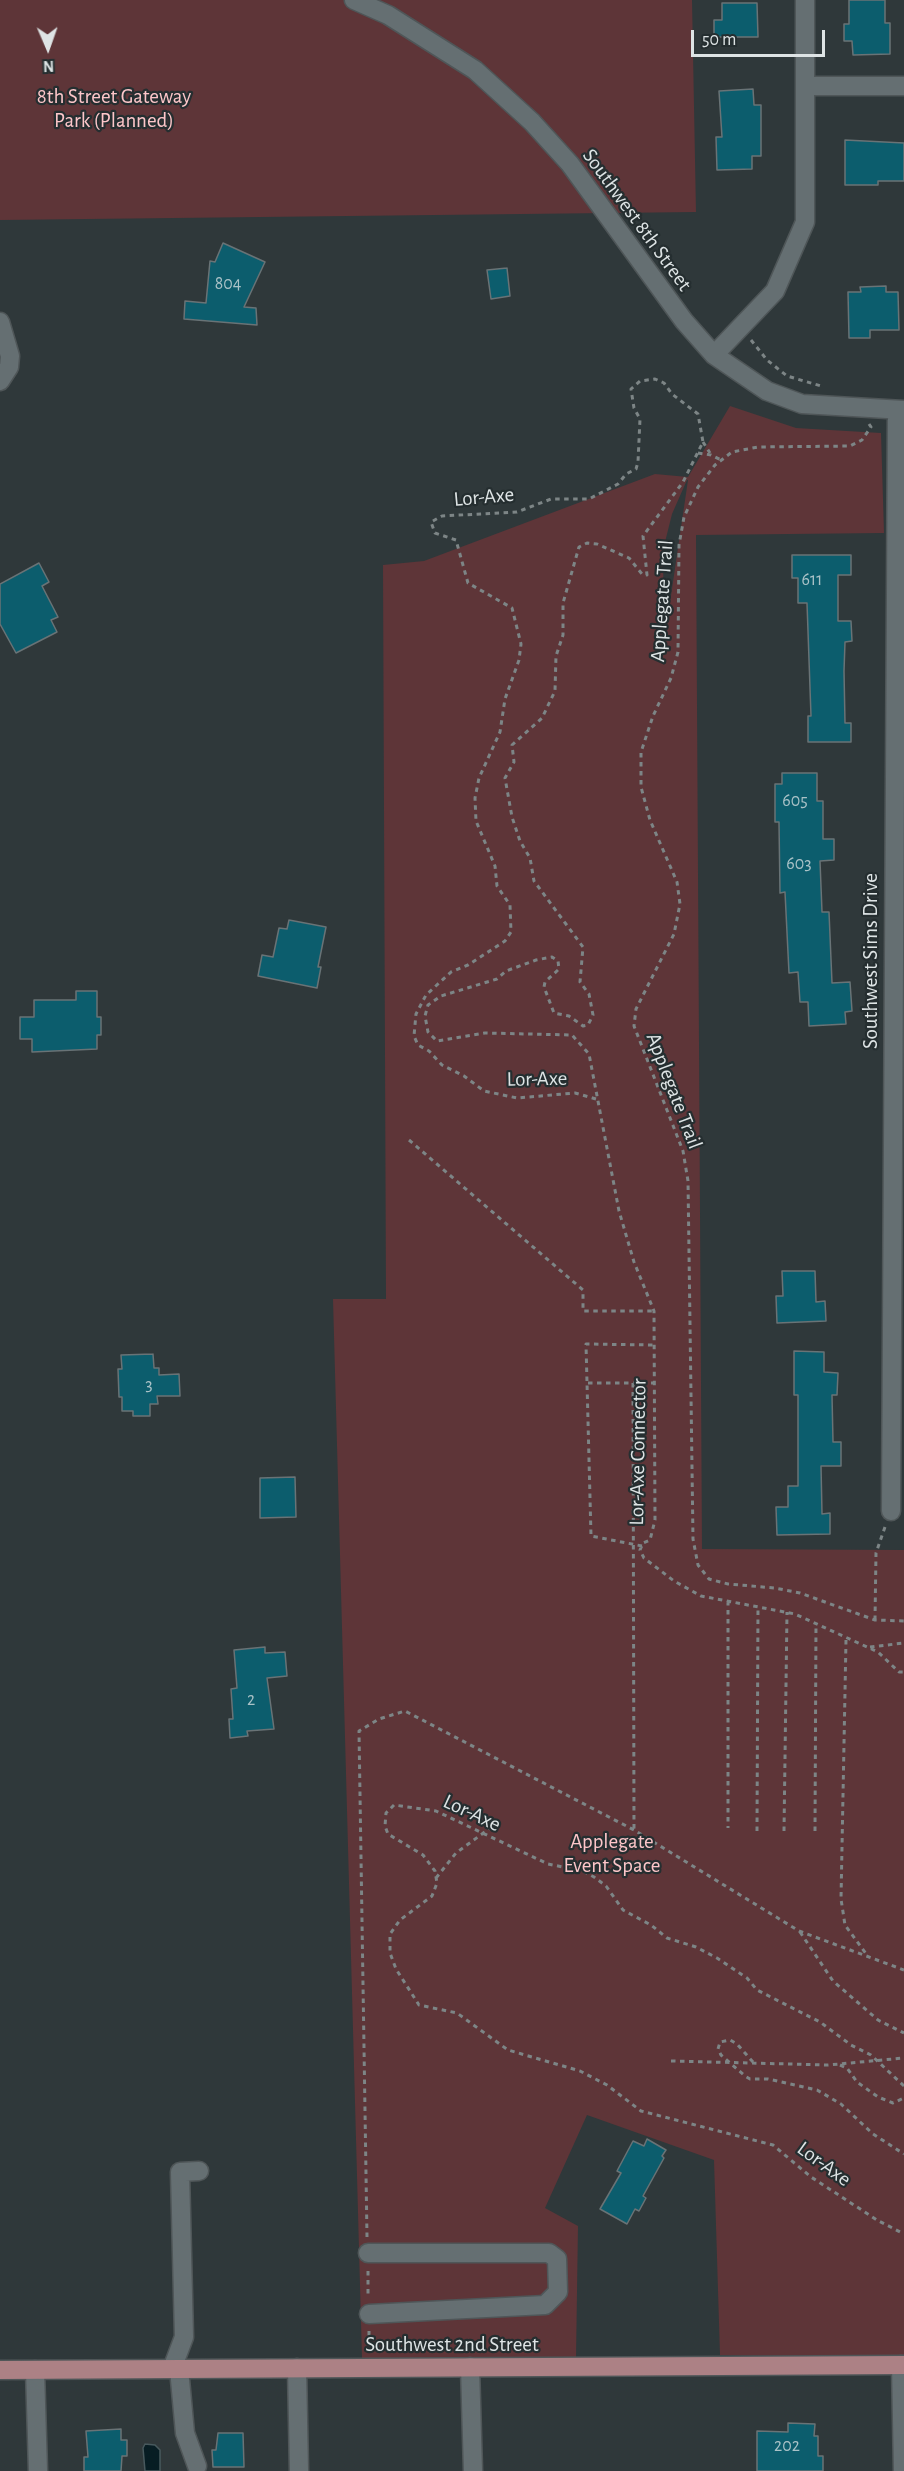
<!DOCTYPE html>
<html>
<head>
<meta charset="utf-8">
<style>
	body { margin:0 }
	#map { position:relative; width:904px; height:2471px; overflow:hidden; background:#2f383a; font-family:"Alegreya Sans",sans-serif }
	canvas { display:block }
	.north { position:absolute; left:18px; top:18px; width:60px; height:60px; -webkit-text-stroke:4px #252e30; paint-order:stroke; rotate:178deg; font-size:16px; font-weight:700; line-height:24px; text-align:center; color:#dee4e5 }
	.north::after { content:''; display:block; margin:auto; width:21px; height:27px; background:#dee4e5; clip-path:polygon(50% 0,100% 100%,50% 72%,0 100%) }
	.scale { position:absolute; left:691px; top:30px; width:134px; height:27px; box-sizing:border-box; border:3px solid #dee4e5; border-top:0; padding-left:8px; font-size:18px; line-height:21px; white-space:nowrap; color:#dee4e5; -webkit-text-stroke:4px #252e30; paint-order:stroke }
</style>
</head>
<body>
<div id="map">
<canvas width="904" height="2471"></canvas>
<div class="north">N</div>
<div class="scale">50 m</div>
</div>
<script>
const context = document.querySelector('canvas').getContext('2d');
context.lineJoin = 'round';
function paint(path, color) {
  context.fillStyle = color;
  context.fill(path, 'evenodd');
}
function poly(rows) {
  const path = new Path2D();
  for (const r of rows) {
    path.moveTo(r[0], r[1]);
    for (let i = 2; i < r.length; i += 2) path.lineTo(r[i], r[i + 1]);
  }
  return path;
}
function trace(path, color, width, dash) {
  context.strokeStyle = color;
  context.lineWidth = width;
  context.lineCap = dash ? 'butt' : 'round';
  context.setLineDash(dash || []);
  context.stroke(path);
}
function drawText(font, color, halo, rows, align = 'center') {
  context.font = font + ' "Alegreya Sans",sans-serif';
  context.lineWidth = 4.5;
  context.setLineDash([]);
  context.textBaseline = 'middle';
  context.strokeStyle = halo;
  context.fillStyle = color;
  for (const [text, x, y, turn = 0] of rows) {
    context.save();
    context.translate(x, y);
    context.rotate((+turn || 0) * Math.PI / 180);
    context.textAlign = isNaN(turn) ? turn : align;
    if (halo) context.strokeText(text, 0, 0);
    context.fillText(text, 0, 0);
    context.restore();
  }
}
const green = poly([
	[0,0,692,0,696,212,0,220],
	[730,406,796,428,881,433,884,533,696,535,702,1549,904,1550,904,2357,720,2355,714,2160,587,2115,545,2208,578,2226,576,2358,362,2358,333,1299,386,1299,383,565,424,561,655,474,688,477],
	[687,480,688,480,664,643,663,550,672,514]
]);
const water = poly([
	[145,2444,155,2445,160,2450,160,2471,145,2471,143,2448,145,2444]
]);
const building = poly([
	[849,0,885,0,885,23,890,23,890,54,853,55,852,41,844,41,844,24,849,24,849,0],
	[722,3,757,3,758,37,714,37,714,20,722,20,722,3],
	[753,89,754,105,761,105,761,156,752,156,752,169,717,170,716,137,722,137,719,91,753,89],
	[845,140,904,143,904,181,878,181,878,185,845,185,845,140],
	[223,243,265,262,244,307,256,308,257,325,184,319,185,301,206,303,210,261,215,262,223,243],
	[507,268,510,296,491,299,487,270,507,268],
	[886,286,886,292,898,292,899,330,870,330,870,338,849,338,848,292,861,292,860,287,886,286],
	[792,555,851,555,851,575,838,575,838,621,851,621,852,641,845,642,844,671,845,723,851,723,851,742,808,742,808,716,811,716,807,603,798,603,798,578,792,578,792,555],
	[39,563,49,582,42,586,58,617,51,620,57,632,16,653,0,624,0,584,39,563],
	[782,773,817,773,817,801,823,801,823,839,834,839,834,860,820,861,822,912,829,912,832,983,850,982,852,1011,845,1012,846,1024,809,1026,808,1002,800,1002,798,972,789,973,785,892,780,893,779,822,775,822,775,784,782,784,782,773],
	[289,920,326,927,318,967,321,967,317,988,258,976,262,955,273,957,279,928,287,929,289,920],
	[76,991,97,991,97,1017,101,1017,101,1035,97,1035,97,1049,32,1052,32,1039,20,1039,20,1017,34,1017,34,1000,76,1000,76,991],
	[782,1271,815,1271,816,1302,825,1301,826,1321,777,1323,776,1296,783,1296,782,1271],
	[794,1351,824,1352,824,1372,838,1373,837,1395,832,1395,833,1442,841,1442,841,1466,821,1466,822,1514,830,1513,830,1534,777,1535,776,1507,788,1507,788,1486,798,1486,798,1395,794,1395,794,1351],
	[153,1354,154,1368,159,1368,159,1375,179,1374,180,1396,157,1396,158,1404,150,1404,150,1416,133,1416,133,1411,122,1411,122,1397,119,1397,118,1369,122,1369,121,1355,153,1354],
	[295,1477,296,1517,260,1518,260,1478,295,1477],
	[265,1647,265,1653,285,1652,287,1676,267,1678,274,1729,247,1731,248,1736,230,1738,229,1719,233,1719,231,1689,237,1688,234,1650,265,1647],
	[647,2139,666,2150,662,2156,664,2158,643,2196,646,2198,639,2211,635,2209,627,2224,600,2209,621,2173,617,2171,633,2141,644,2146,647,2139],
	[788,2423,815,2424,814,2436,818,2436,818,2456,823,2456,823,2471,757,2471,757,2431,788,2432,788,2423],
	[121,2429,121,2440,127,2440,127,2456,122,2456,121,2471,84,2471,84,2457,88,2457,86,2431,121,2429],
	[218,2433,243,2433,244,2467,213,2467,212,2450,216,2450,218,2433]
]);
const path = poly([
	[751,340,767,360,787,376,821,386],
	[869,424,871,427,862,440,850,446,758,447,732,452,715,465,698,487,684,517,679,545,678,652,671,678,653,716,641,752,641,787,650,820,677,882,680,904,674,934,636,1009,634,1026,683,1151,688,1181,693,1539,698,1565,709,1579,728,1584,775,1588,800,1593,875,1620,904,1621],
	[703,442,710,453],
	[698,453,711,455,721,460],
	[596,1099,575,1093,517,1098,484,1091,464,1076,442,1065,429,1051,418,1045,414,1036,416,1014,426,995,451,972,468,965,505,941,511,932,510,905,497,886,495,866,476,821,475,798,479,778,500,732,505,699,519,660,521,644,512,608,468,583,456,540,435,533,431,522,442,516,517,512,551,499,589,499,618,484,626,474,636,469,638,462,640,419,634,408,631,389,640,381,655,379,664,383,672,394,698,414,703,442,683,482,643,536,647,575,642,574,629,558,597,544,587,543,579,547,563,603,563,635,556,656,555,691,542,718,512,745,514,762,505,778,512,817,520,841,530,858,534,881,583,947,580,982,589,994,593,1015,588,1025,583,1026,569,1016,554,1013,544,987,545,982,559,969,558,961,552,957,536,960,506,971,497,979,441,996,428,1005,425,1016,428,1032,437,1041,485,1033,572,1035,589,1054,619,1211,634,1262,654,1311,655,1520,650,1540,643,1543,640,1550,644,1558,674,1581,701,1596,795,1614,878,1652,899,1672,904,1672],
	[409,1140,583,1290,583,1311,654,1311],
	[588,1383,654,1383],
	[633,1383,634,1830],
	[642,1546,591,1536,586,1344,655,1345],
	[728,1601,728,1828],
	[875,1620,876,1553,885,1527],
	[846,1640,841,1899,845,1925,867,1955],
	[870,1647,904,1643],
	[757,1831,758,1606],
	[784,1831,787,1612],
	[815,1831,816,1623],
	[436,1878,456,1853,497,1823],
	[800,1932,833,1981,878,2020,904,2033],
	[671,2061,828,2065,904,2058],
	[753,2062,737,2044,730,2040,720,2042,718,2049,721,2055,745,2076,750,2079,768,2079,817,2090,841,2104,873,2134,904,2154],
	[840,2065,847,2068,857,2082,878,2097,893,2103,904,2098],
	[904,2086,871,2055,851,2045,820,2022,757,1990,747,1978,717,1958,696,1947,667,1938,651,1925,623,1910,606,1886,594,1877,583,1871,548,1864,436,1811,394,1805,386,1813,385,1826,388,1834,423,1855,435,1871,437,1883,432,1896,400,1920,390,1934,390,1953,396,1969,419,2005,457,2013,508,2050,580,2071,607,2085,641,2111,773,2145,811,2177,877,2220,904,2234],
	[367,2237,359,1731,379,1719,405,1711,634,1830,799,1931,904,1970],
	[368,2271,368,2297],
	[369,2331,369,2351]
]);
const minor = poly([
	[354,0,388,15,475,70,532,122,570,164,684,321,714,355,767,391,802,404,904,410],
	[807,86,904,86],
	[0,322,10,356,9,367,0,381],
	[714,355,775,291,805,222,805,0],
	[891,1511,897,410],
	[368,2253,549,2253,557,2259,558,2292,545,2305,369,2314],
	[901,2365,903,2471],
	[470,2367,473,2471],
	[297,2368,299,2471],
	[172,2369,184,2337,180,2172,199,2171],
	[179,2369,185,2433,197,2466],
	[35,2370,38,2471]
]);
const major = poly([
	[0,2370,904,2365]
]);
const numberNames = [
	["804",228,284],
	["611",812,580],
	["605",795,801],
	["603",799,864],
	["3",149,1385],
	["2",251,1700],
	["202",787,2446]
];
const parkNames = [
	["8th Street Gateway",114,97],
	["Park (Planned)",114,121],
	["Applegate",612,1842],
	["Event Space",612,1866]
];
const streetNames = [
	["Southwest 8th Street",637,220,54],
	["Lor-Axe",484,497,-5],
	["Applegate Trail",662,601,-86],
	["Southwest Sims Drive",871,961,-90],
	["Lor-Axe",537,1079,-1],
	["Applegate Trail",674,1091,69],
	["Lor-Axe Connector",638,1452,-89],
	["Lor-Axe",472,1813,25],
	["Lor-Axe",824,2164,36],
	["Southwest 2nd Street",452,2345]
];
paint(green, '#5e3538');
paint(water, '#071d23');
trace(water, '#48595d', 1.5);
paint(building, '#0c5d6d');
trace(building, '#697376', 1.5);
trace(minor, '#4f5658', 21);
trace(major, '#4f5658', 21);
trace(path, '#7d8586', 3, [4.5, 4.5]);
trace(minor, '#656f72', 18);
trace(major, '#ac8185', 18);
drawText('18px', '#aac2c7', null, numberNames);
drawText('21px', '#fdc6c9', '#252e30', parkNames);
drawText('21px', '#dee4e5', '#252e30', streetNames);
</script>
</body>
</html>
